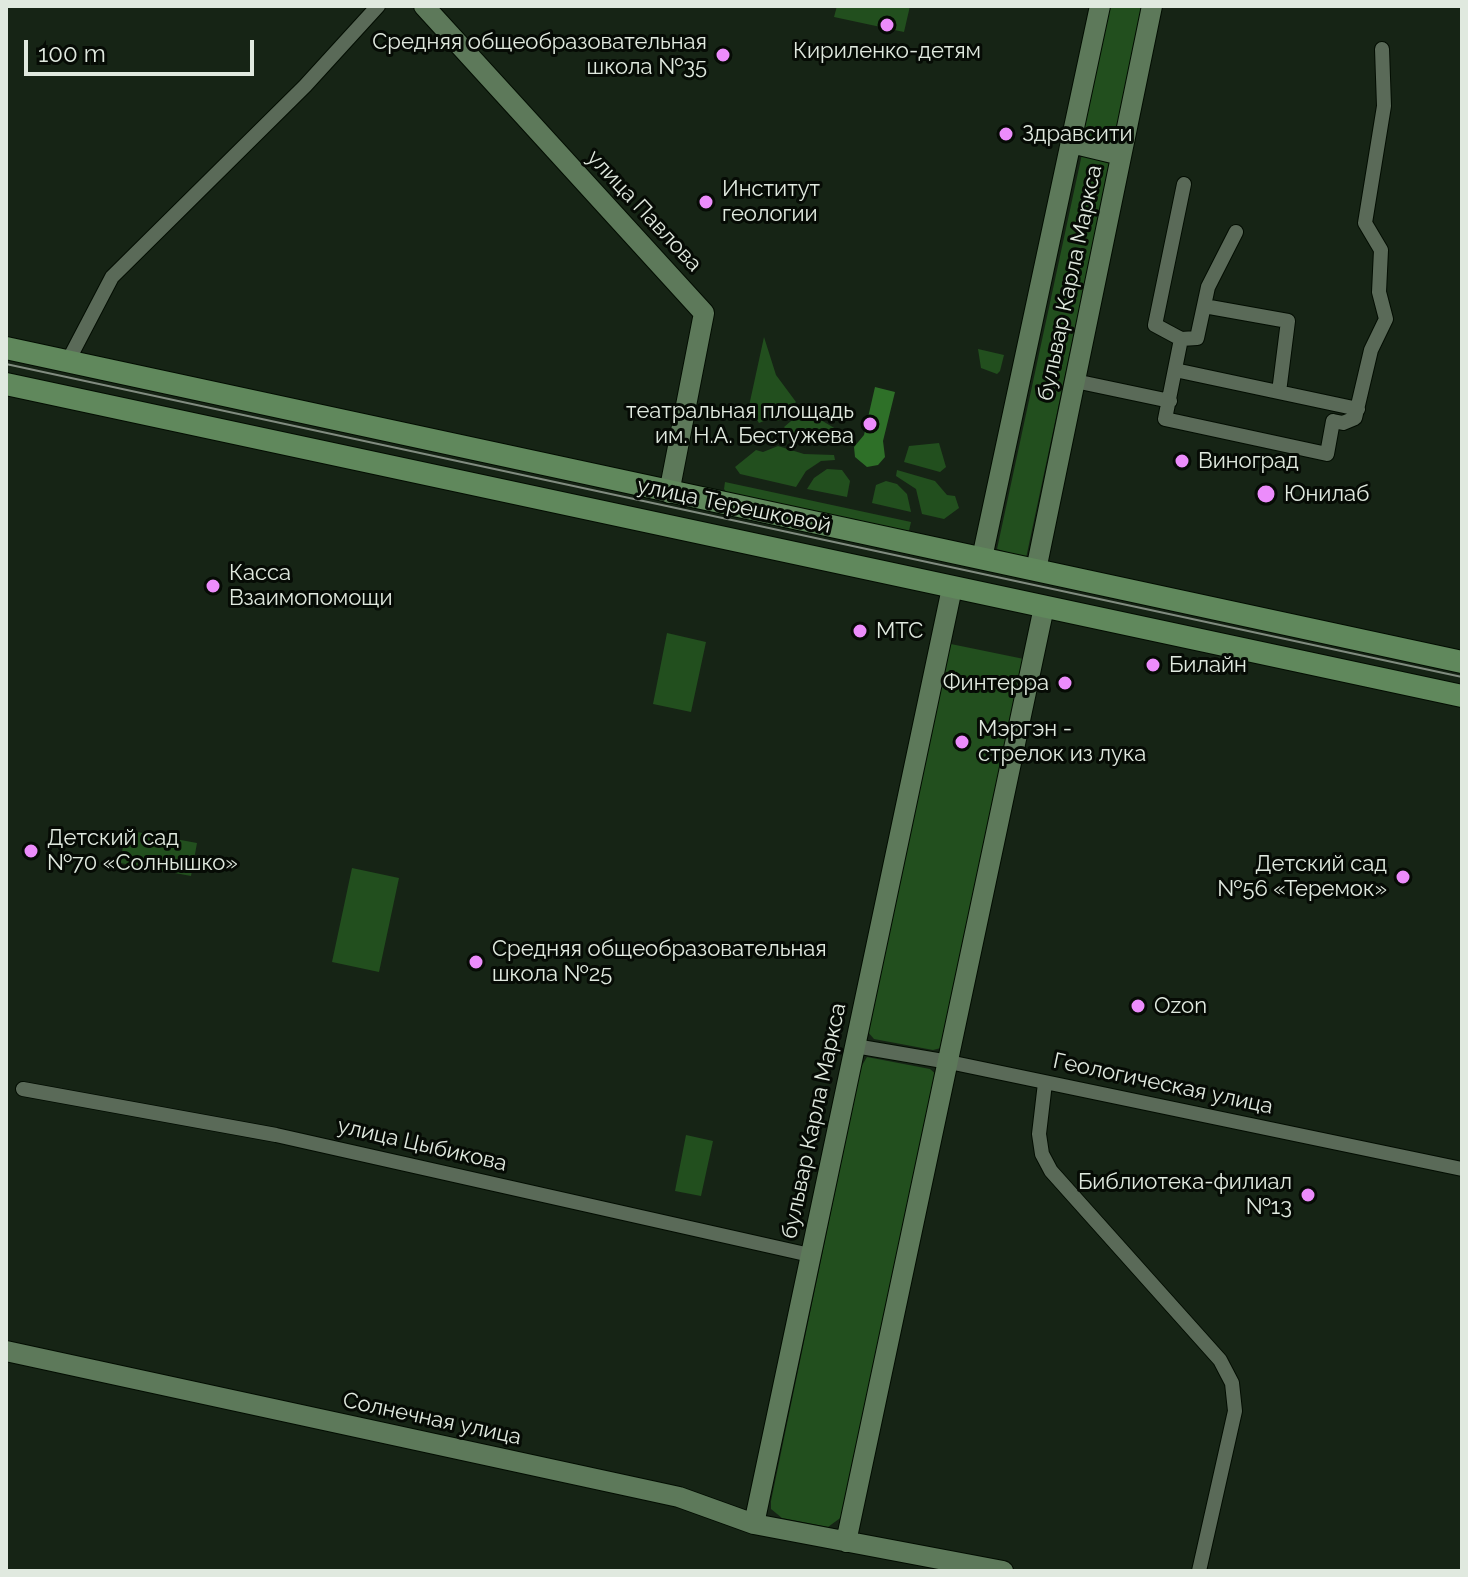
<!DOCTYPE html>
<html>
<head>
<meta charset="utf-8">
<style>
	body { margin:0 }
	#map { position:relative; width:1468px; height:1577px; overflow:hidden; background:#162415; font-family:Raleway,sans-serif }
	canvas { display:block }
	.frame { position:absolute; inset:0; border:8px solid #e0e9df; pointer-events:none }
	.scale { position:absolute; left:24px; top:40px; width:230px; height:36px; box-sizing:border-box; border:4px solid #e0e9df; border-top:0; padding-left:10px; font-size:24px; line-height:28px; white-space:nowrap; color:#e0e9df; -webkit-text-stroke:6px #060b05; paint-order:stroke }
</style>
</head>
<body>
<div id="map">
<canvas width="1468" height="1577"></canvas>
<div class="frame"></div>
<div class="scale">100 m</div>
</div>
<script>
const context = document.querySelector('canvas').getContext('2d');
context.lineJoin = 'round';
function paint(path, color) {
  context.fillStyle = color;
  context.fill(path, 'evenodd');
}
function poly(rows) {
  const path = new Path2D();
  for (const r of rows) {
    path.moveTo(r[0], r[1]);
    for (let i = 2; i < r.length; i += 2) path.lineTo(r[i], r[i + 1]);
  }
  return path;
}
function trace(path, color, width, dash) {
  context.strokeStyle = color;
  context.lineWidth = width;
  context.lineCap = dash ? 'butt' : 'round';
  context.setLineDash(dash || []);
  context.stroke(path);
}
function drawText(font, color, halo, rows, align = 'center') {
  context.font = font + ' Raleway,sans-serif';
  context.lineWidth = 6;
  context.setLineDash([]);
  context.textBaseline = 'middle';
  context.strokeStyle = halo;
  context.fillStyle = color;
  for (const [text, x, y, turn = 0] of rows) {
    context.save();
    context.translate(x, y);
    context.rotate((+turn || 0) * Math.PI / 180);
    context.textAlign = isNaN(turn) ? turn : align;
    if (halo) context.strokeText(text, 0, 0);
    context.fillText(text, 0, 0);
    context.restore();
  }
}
const green = poly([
	[837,6,910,6,904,32,834,17],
	[1110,6,1143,6,1113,145,1083,135],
	[1082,154,1110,164,1026,558,997,549],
	[764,337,776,375,796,402,778,421,771,418,759,423,749,406],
	[978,349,1004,355,1000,371,997,374,981,368],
	[804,410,841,432,835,445,803,434,791,435,784,427],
	[939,443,946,467,940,472,904,462,909,446],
	[778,446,804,454,834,455,835,460,821,461,806,471,796,487,740,474,735,467,756,450,763,452],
	[827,469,842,470,850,481,847,497,807,489,814,478],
	[897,470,935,481,947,495,955,496,959,508,944,519,922,514,916,489,896,476],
	[886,481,897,484,907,494,911,512,872,503,876,485],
	[725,482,911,522,908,535,729,496,724,489],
	[667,633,706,642,691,712,653,704],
	[946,643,1024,659,941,1048,933,1050,874,1039,867,1031],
	[126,830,197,843,191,876,120,863],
	[352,868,399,878,379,972,332,962],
	[867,1057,930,1069,937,1075,843,1516,828,1527,782,1518,771,1509,771,1501,861,1067],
	[686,1135,713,1141,701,1196,675,1191]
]);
const water = poly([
	[875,387,895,392,883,441,885,457,878,465,867,467,855,457,854,447,864,435]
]);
const street = poly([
	[1184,184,1155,325,1181,339,1197,338,1208,287,1236,232],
	[1204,306,1288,321,1279,392],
	[1181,339,1165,419,1327,454,1333,421,1343,423,1355,418,1371,350,1386,319,1379,292,1381,250,1365,223,1384,106,1382,49],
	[68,361,112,277,305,86,378,6],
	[1175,370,1358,409],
	[1075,381,1170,401],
	[855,1046,949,1062,1462,1169],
	[1045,1083,1039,1134,1042,1154,1051,1171,1220,1360,1232,1383,1235,1411,1199,1571],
	[23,1089,276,1135,810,1255]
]);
const secondary = poly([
	[424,6,704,313,669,493],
	[1071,143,1121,155],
	[982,558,1100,6],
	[1036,570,1152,6],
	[6,1351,679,1497,754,1524,1003,1571],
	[754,1524,952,588],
	[846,1542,1044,607]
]);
const primary = poly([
	[6,348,1462,662],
	[6,384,1462,696]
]);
const tram = poly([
	[6,364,1462,677]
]);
const markers = [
	[887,25,8,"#ec8cfb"],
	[723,55,8,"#ec8cfb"],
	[1006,134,8,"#ec8cfb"],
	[706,202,8,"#ec8cfb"],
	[870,424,8,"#ec8cfb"],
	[1182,461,8,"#ec8cfb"],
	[1266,494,10,"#ec8cfb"],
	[213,586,8,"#ec8cfb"],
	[860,631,8,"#ec8cfb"],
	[1153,665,8,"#ec8cfb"],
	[1065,683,8,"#ec8cfb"],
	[962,742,8,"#ec8cfb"],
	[31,851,8,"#ec8cfb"],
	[1403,877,8,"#ec8cfb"],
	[476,962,8,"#ec8cfb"],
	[1138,1006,8,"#ec8cfb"],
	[1308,1195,8,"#ec8cfb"]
];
const poiNames = [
	["Средняя общеобразовательная",707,42,"right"],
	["школа №35",707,67,"right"],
	["Кириленко-детям",887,51,"center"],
	["Здравсити",1022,134],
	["Институт",722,189],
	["геологии",722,214],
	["театральная площадь",854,411,"right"],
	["им. Н.А. Бестужева",854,436,"right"],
	["Виноград",1198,461],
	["Юнилаб",1284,494],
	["Касса",229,573],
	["Взаимопомощи",229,598],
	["МТС",876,631],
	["Билайн",1169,665],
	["Финтерра",1049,683,"right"],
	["Мэргэн -",978,729],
	["стрелок из лука",978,754],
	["Детский сад",47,838],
	["№70 «Солнышко»",47,863],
	["Детский сад",1387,864,"right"],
	["№56 «Теремок»",1387,889,"right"],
	["Средняя общеобразовательная",492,949],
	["школа №25",492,974],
	["Ozon",1154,1006],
	["Библиотека-филиал",1292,1182,"right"],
	["№13",1292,1207,"right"]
];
const streetNames = [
	["улица Павлова",644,211,47],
	["бульвар Карла Маркса",1070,283,-78],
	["улица Терешковой",734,506,12],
	["Геологическая улица",1163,1084,12],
	["бульвар Карла Маркса",814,1121,-78],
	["улица Цыбикова",422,1145,13],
	["Солнечная улица",432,1419,12]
];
paint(green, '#224f1e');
paint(water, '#2e7028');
trace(street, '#030d02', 16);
trace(secondary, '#030d02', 22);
trace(primary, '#030d02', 24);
trace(street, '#5a6a58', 14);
trace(secondary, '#5d795a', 20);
trace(primary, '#60885c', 22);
trace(tram, '#808b7f', 2);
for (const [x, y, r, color] of markers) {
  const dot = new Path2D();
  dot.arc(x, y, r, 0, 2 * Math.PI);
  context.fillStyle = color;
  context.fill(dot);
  trace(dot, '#060b05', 3);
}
drawText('22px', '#e0e9df', '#060b05', poiNames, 'left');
drawText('22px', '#e0e9df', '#060b05', streetNames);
</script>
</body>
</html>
